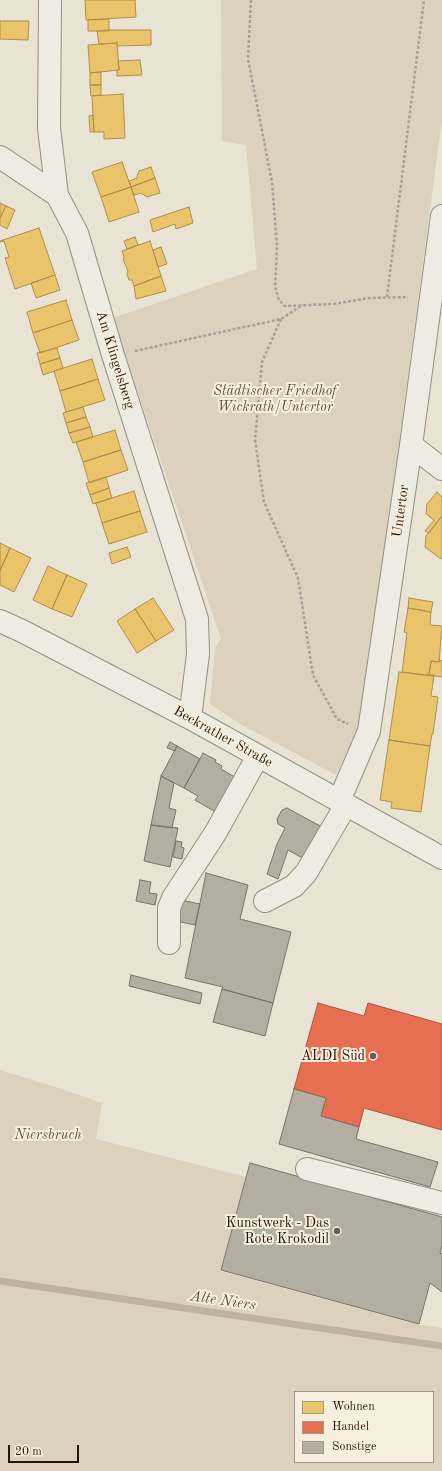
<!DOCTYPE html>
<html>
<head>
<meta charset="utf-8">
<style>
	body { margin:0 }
	#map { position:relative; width:442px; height:1471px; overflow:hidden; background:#e9e3d3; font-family:"Old Standard TT",serif }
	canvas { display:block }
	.legend { position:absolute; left:294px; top:1391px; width:140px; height:72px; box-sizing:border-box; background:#f7efdd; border:1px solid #a49789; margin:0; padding:5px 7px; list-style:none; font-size:12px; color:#28130b }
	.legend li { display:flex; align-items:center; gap:8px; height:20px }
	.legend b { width:20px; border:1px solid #a49789 }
	.scale { position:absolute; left:8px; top:1445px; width:71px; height:18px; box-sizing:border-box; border:2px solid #28130b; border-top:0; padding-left:5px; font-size:12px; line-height:14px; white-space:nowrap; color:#28130b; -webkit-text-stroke:3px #f7efdd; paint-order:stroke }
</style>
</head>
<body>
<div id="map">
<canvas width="442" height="1471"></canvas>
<ul class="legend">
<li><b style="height:11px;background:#e9c46a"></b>Wohnen</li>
<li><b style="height:11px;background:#e76f51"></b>Handel</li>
<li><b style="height:11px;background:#b3ada2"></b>Sonstige</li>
</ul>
<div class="scale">20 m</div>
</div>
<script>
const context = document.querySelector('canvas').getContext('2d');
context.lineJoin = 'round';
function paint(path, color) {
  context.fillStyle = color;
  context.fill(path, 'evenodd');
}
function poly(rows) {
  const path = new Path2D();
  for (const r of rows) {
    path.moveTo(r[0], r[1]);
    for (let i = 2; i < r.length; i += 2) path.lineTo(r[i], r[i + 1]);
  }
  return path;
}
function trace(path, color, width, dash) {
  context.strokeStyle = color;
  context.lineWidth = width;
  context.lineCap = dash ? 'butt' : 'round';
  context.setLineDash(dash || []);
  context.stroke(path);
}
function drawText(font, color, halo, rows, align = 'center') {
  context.font = font + ' "Old Standard TT",serif';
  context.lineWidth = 4;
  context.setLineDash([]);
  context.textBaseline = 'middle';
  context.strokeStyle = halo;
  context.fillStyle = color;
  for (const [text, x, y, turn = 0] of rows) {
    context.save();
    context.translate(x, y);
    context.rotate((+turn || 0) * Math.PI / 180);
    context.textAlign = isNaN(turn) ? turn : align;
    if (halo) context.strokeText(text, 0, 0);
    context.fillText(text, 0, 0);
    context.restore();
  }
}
const green = poly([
	[221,0,442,0,442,119,362,722,336,775,240,724,210,704,215,647,221,639,113,318,257,269,246,145,222,141],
	[0,1070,59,1088,102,1103,96,1139,246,1177,220,1271,420,1325,442,1328,442,1471,0,1471],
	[295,1392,433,1392,433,1462,295,1462]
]);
const homes = poly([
	[85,0,135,0,136,17,86,20,85,0],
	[109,19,109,31,88,31,88,20,109,19],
	[0,21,29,21,28,40,0,39,0,21],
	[109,30,151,30,151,45,117,46,117,43,99,44,97,31,109,30],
	[117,43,119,70,90,73,88,45,117,43],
	[140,60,142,75,117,76,117,70,119,70,118,61,140,60],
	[101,72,101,85,90,85,90,73,101,72],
	[90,85,101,85,101,95,91,96,90,85],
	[123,94,125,138,104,139,104,132,94,132,92,96,123,94],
	[93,115,94,132,90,132,89,116,93,115],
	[122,162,131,187,101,197,92,172,122,162],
	[151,167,155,178,131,187,129,181,137,178,137,176,139,171,151,167],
	[155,178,160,193,147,197,141,193,134,195,131,187,155,178],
	[131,187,139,212,109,222,101,197,131,187],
	[0,203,6,206,0,218,0,203],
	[6,206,15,210,7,229,0,225,0,218,6,206],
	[189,207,193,223,176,229,175,224,153,232,150,220,189,207],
	[39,228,55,275,15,289,5,258,9,257,4,241,0,242,0,241,39,228],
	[135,237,138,245,127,249,124,241,135,237],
	[150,241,161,276,134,286,132,280,129,280,127,274,128,271,123,259,124,257,122,251,150,241],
	[161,247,167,264,158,267,153,250,161,247],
	[55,275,60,290,36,298,31,283,55,275],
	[161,276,166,291,136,299,134,286,161,276],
	[66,300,72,320,33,333,27,312,66,300],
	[72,320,79,340,40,353,33,333,72,320],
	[57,348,60,358,40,364,37,353,57,348],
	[60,358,63,368,43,375,40,364,60,358],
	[92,359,98,379,60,391,54,371,92,359],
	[98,379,105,400,66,412,60,391,98,379],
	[83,407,86,417,66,423,63,413,83,407],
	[86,417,90,427,69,433,66,423,86,417],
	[90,427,93,437,73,443,69,433,90,427],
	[115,430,121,450,83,462,76,442,115,430],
	[121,450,128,470,89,483,83,462,121,450],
	[106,477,109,488,90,495,86,483,106,477],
	[109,488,112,498,93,504,90,495,109,488],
	[134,491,140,511,102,523,96,503,134,491],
	[437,492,442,497,442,516,429,533,425,531,434,520,426,514,427,504,437,492],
	[140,511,147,532,109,544,102,523,140,511],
	[442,516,442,557,441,559,425,547,426,536,442,516],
	[0,543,10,548,0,571,0,543],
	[127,547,131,557,112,564,109,553,127,547],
	[10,548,31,558,14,592,0,585,0,571,10,548],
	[48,566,67,575,52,609,33,600,48,566],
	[67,575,87,584,72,617,52,609,67,575],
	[153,598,174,630,156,641,135,609,153,598],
	[409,598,433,602,431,612,408,608,409,598],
	[408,608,431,612,430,625,442,626,439,662,431,661,429,675,434,675,434,676,402,672,407,633,404,632,408,608],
	[135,609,156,641,137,653,117,621,135,609],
	[439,660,442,661,442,677,429,675,431,661,439,662,439,660],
	[399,672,434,676,431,696,438,697,433,734,432,734,430,746,389,740,399,672],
	[389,740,430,746,421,812,391,808,392,802,380,800,389,740]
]);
const shops = poly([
	[318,1003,364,1016,368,1003,442,1024,442,1130,364,1108,359,1127,321,1116,326,1098,294,1089,318,1003]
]);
const stream = poly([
	[0,1281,442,1346]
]);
const building = poly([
	[170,742,177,746,175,751,167,748,170,742],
	[177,746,200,759,184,788,161,776,177,746],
	[203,753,216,760,215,762,222,766,221,769,238,779,219,814,195,800,198,796,184,788,203,753],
	[161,776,174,783,169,808,176,810,172,828,151,825,161,776],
	[287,808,324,828,306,860,288,850,278,879,267,874,277,844,285,828,278,824,277,819,282,810,287,808],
	[151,825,178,828,170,867,144,861,151,825],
	[176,841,182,842,181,847,184,848,182,859,173,857,176,841],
	[206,873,248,885,240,919,291,932,273,1003,222,989,223,987,185,978,206,873],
	[140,880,151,882,149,893,157,894,155,905,136,901,140,880],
	[181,900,200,904,195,925,176,921,181,900],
	[131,975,202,993,200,1004,129,986,131,975],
	[222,989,273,1003,265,1036,213,1022,222,989],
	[294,1089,326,1098,321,1116,359,1127,356,1139,438,1162,430,1187,279,1144,294,1089],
	[250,1163,442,1217,442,1245,440,1253,442,1254,442,1292,430,1283,419,1324,221,1270,250,1163]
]);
const path = poly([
	[251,0,248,59,272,182,277,246,275,287,279,300,285,306,334,304,369,298,408,297],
	[387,297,424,0],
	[281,319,262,362,255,440,264,502,298,578,313,675,337,719,348,724],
	[135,351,281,319,301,306]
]);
const minor = poly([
	[50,0,49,128,57,195,77,233,113,355,197,619,198,654,190,718],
	[0,157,57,195],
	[411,445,442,469],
	[0,621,22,631,190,718,442,858],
	[339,801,369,731,411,445,442,216],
	[265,901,294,886,306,873,346,805],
	[169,943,169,908,173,898,216,832,258,756],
	[307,1169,442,1203]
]);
const markers = [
	[373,1056,4,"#6c5c51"],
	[337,1231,4,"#6c5c51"]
];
const streetNames = [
	["Am Klingelsberg",115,360,73],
	["Untertor",401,511,-82],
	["Beckrather Straße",223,737,29]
];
const parkNames = [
	["Städtischer Friedhof",275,391],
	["Wickrath/Untertor",275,407],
	["Niersbruch",48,1135]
];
const poiNames = [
	["ALDI Süd",365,1056],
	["Kunstwerk - Das",329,1223],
	["Rote Krokodil",329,1239]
];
const waterNames = [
	["Alte Niers",223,1301,8]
];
paint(green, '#dbd1bc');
paint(homes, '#e9c46a');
trace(homes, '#af8f4e', 1);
paint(shops, '#e76f51');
trace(shops, '#ae533c', 1);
trace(stream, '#bfb39f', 7);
paint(building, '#b3ada2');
trace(building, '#7a736a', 1);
trace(minor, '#958f85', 24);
trace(path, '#a7a29c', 2.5, [3, 2]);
trace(minor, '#eeebe2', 22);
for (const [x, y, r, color] of markers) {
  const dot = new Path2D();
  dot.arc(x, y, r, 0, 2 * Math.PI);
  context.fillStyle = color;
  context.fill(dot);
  trace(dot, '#f7efdd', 1.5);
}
drawText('14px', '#28130b', '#f7efdd', streetNames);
drawText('italic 14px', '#635143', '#f7efdd', parkNames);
drawText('14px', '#28130b', '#f7efdd', poiNames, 'right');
drawText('italic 15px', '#5d4b3d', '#f7efdd', waterNames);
</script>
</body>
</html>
